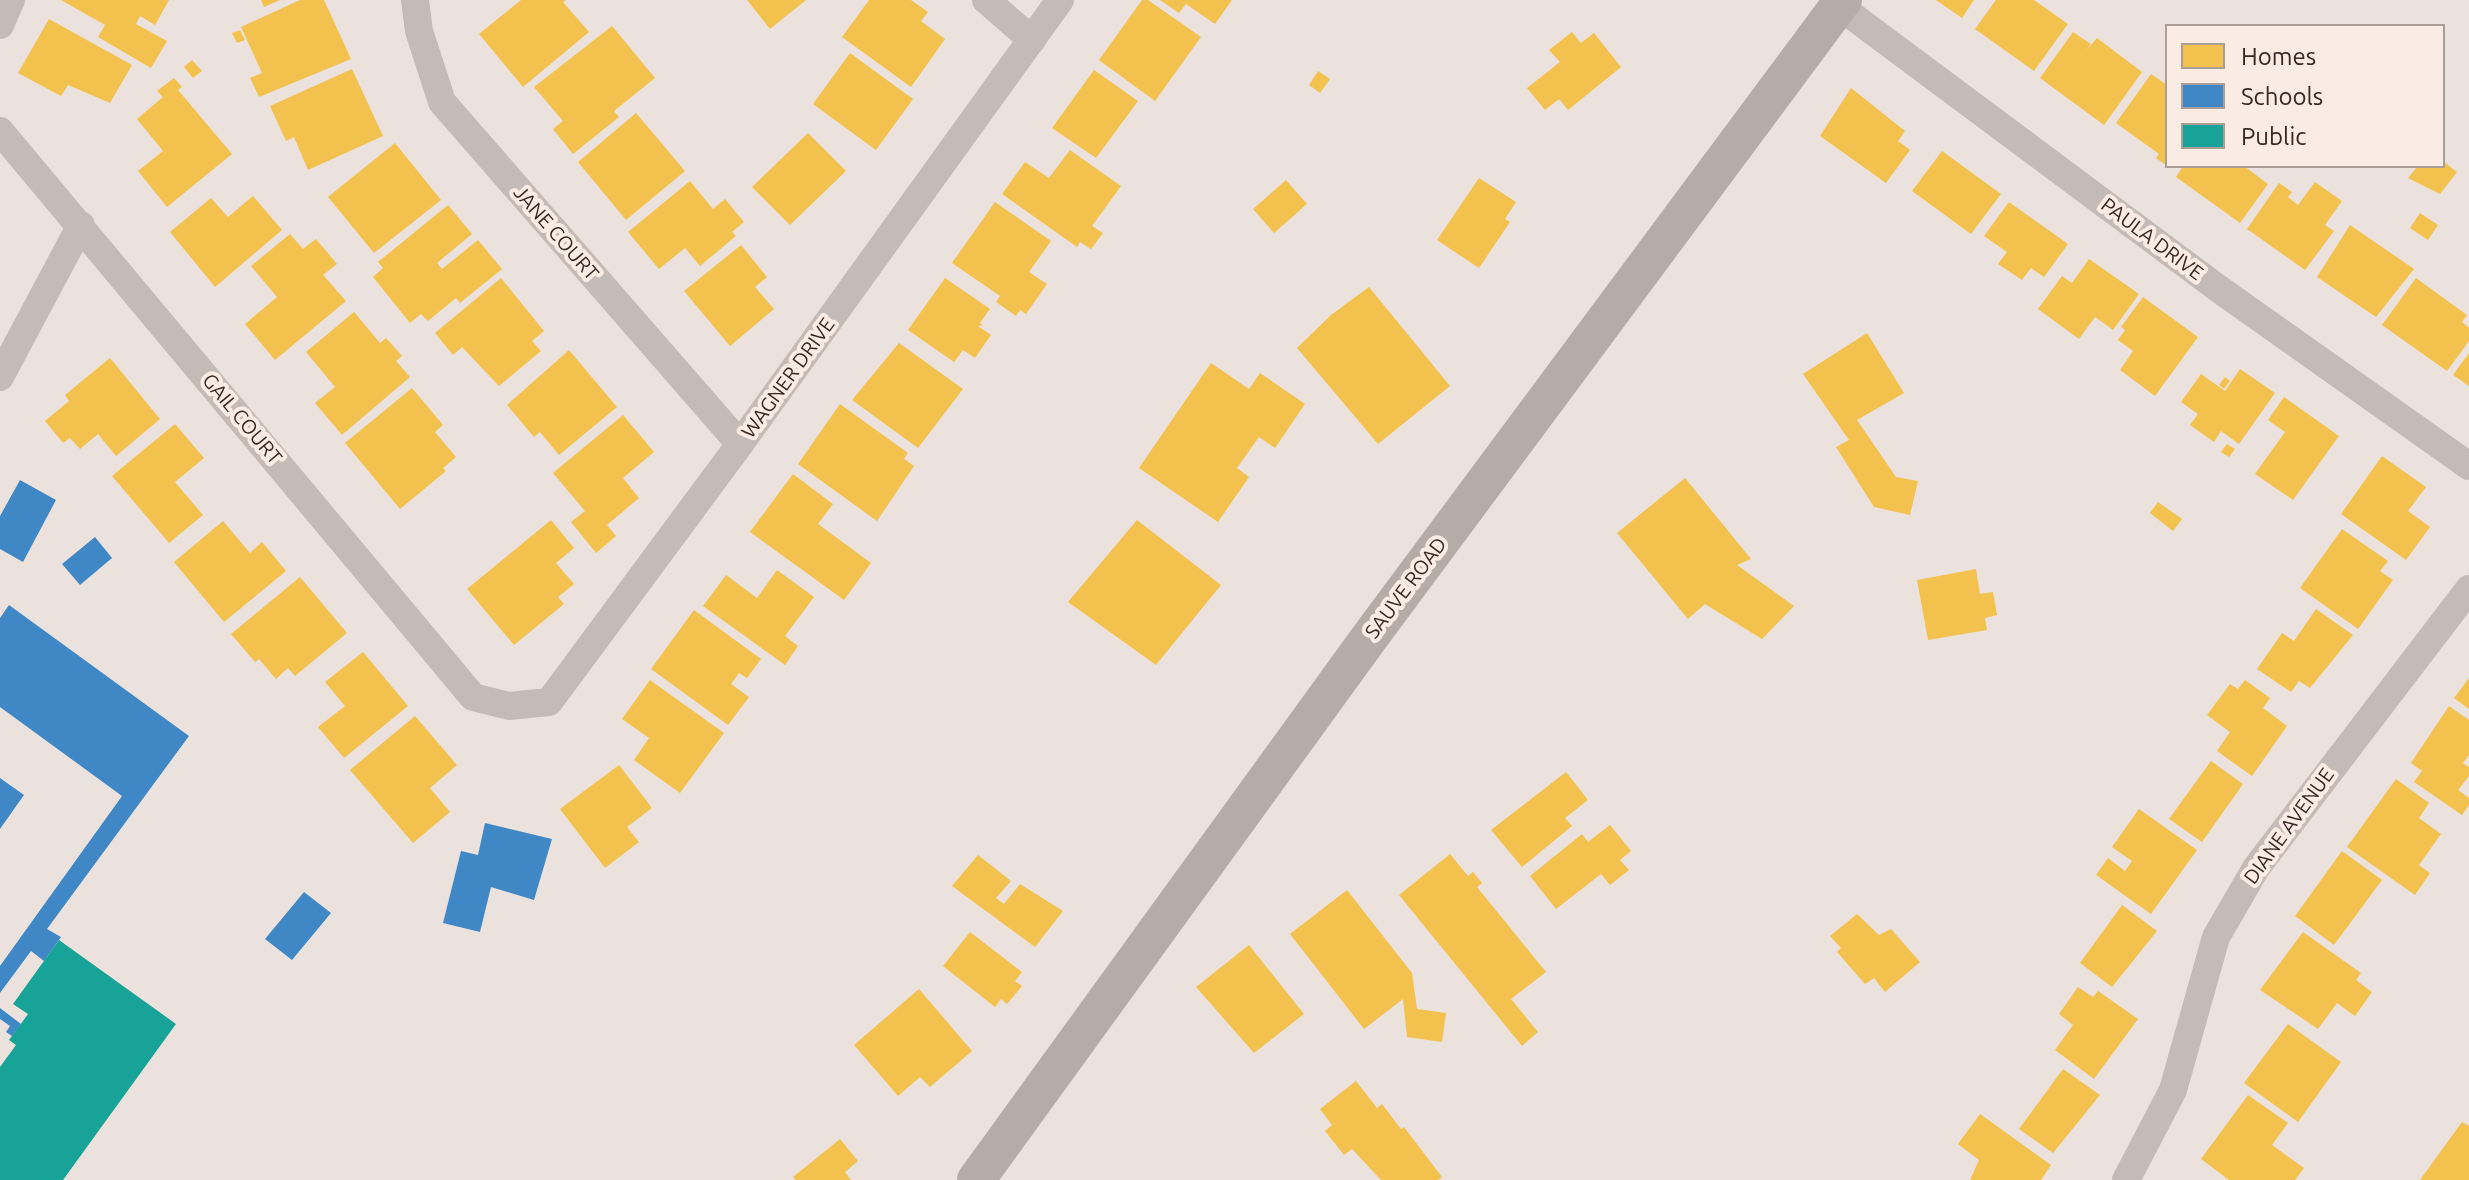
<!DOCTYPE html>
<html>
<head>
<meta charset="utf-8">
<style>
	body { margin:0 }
	#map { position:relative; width:2469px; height:1180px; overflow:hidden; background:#ece2dd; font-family:Ubuntu,sans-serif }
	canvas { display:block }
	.legend { position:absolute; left:2165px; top:24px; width:280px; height:144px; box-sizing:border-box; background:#faece3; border:2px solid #ab9e97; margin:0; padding:10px 14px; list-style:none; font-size:24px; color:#352825 }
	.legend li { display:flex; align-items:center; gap:16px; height:40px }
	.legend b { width:40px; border:2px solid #ab9e97 }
</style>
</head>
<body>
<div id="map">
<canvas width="2469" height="1180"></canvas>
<ul class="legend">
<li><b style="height:22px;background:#f2c14e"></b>Homes</li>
<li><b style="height:22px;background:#3f88c5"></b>Schools</li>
<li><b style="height:22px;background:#17a398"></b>Public</li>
</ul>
</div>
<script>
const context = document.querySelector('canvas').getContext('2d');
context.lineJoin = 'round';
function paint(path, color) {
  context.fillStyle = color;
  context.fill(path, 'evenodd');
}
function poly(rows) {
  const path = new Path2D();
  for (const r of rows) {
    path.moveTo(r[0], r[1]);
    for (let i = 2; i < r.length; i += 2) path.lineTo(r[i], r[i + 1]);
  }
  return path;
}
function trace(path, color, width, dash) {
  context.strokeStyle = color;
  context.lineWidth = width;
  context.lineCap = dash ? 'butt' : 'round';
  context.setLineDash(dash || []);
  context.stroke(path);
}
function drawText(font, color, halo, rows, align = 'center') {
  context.font = font + ' Ubuntu,sans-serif';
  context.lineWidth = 8;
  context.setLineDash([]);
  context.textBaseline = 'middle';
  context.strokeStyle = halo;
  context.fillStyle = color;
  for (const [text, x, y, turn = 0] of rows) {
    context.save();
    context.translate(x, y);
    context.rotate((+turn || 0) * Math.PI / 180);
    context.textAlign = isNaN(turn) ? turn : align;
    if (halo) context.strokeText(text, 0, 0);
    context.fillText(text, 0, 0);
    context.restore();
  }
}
const homes = poly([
	[61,0,169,0,155,25,140,16,136,24,167,41,151,68,98,37,105,25],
	[261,0,280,0,264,7],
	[300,0,324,0,351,59,259,97,250,78,262,73,241,27],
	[521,0,566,0,563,2,589,32,523,87,479,34],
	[747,0,806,0,770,29],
	[869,0,911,0,928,12,921,21,945,39,911,87,842,37],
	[1142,0,1148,0,1201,37,1155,101,1099,60],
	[1160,0,1232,0,1215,24,1186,4,1179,13],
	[1936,0,1974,0,1962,18],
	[1996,0,2034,0,2068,24,2034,71,1975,29],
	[49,19,132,65,110,103,68,85,61,96,18,73],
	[612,26,655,78,614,111,619,117,573,154,553,129,563,121,534,87],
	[240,30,245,40,237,43,232,33],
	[1572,32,1581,43,1594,33,1621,67,1568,110,1559,99,1545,110,1527,88,1560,62,1549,50],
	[2073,32,2091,44,2086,51,2097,38,2142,72,2104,125,2040,78],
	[850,53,913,99,876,150,813,104],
	[192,60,202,71,193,78,184,67],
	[352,69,383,136,308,170,294,137,286,141,270,106],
	[1094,70,1138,101,1096,158,1052,128],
	[1318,71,1330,79,1320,93,1309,85],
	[2151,74,2167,85,2167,166,2156,158,2159,154,2116,123],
	[174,78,182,87,178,90,232,154,167,207,138,171,163,151,137,119,163,97,157,91],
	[1851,88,1905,131,1898,141,1910,150,1886,183,1820,136],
	[636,113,685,171,626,220,578,162],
	[808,133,846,171,790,225,752,187],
	[395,143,441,200,374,253,328,197],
	[1070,150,1121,186,1092,226,1103,233,1091,249,1080,242,1077,247,1002,194,1025,162,1049,178],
	[1942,151,2001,194,1971,234,1912,191],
	[2443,161,2457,172,2440,194,2408,178,2418,166,2443,166],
	[2183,166,2244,166,2268,184,2240,223,2176,177],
	[1479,178,1516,202,1505,219,1510,222,1479,268,1437,240],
	[1286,180,1307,204,1274,233,1253,209],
	[690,181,713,209,725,199,744,222,732,232,736,236,700,266,685,248,659,269,628,232],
	[2315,182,2342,201,2325,225,2334,231,2305,270,2247,229,2279,183,2292,192,2288,197,2298,205],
	[253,196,282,230,215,287,170,232,211,198,228,217],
	[995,202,1051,241,1029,272,1047,284,1026,314,1020,310,1016,316,996,302,1000,296,952,263],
	[2009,202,2068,244,2044,277,2031,268,2022,280,1998,264,2007,252,1984,236],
	[448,205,472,234,437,263,442,269,478,240,502,269,460,303,456,298,428,321,421,314,410,323,373,277,383,268,378,262],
	[2420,213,2438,225,2428,240,2410,228],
	[2350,225,2414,269,2376,317,2317,277],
	[290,234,303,249,316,239,337,264,323,275,346,301,275,360,245,324,277,297,251,266],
	[741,245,767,277,755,287,774,309,730,346,684,291],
	[2089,259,2139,294,2113,330,2095,317,2079,339,2038,309,2062,276,2072,283],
	[501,278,544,331,532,341,541,351,499,386,462,347,453,355,435,333],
	[945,278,990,309,980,323,983,325,978,326,991,335,975,358,963,350,954,362,908,330],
	[2416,278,2467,315,2462,322,2469,328,2469,341,2447,371,2382,325],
	[1369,287,1450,386,1378,444,1297,348,1331,315],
	[2143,297,2198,337,2155,396,2120,370,2133,351,2118,340,2125,330,2121,327],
	[354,312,380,343,386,338,402,356,396,361,410,377,342,435,315,403,335,387,306,352],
	[1867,333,1904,393,1857,420,1896,477,1918,481,1910,515,1874,507,1836,447,1849,440,1803,374],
	[899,343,963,389,918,448,852,400],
	[569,350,617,407,559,455,540,432,534,437,507,405],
	[2469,353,2469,386,2453,375],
	[110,358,160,419,116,456,98,434,80,449,70,438,63,443,45,421,69,401,65,395],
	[1211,363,1249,389,1260,373,1305,404,1275,448,1259,437,1237,468,1249,477,1218,522,1139,468],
	[2240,369,2275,393,2239,444,2221,431,2214,442,2190,425,2198,414,2181,402,2201,374,2225,391],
	[2225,377,2230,381,2224,389,2219,385],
	[412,388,443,425,435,432,456,457,443,468,446,471,400,509,345,443],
	[2284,397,2339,436,2293,500,2255,474,2285,432,2268,420],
	[840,404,908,453,904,459,914,466,877,521,798,464],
	[623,415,654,452,623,478,639,498,607,525,616,536,596,553,571,522,585,511,553,473],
	[175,424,204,458,175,482,203,515,169,543,112,476],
	[2227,444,2235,449,2229,457,2221,452],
	[2382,456,2426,487,2408,511,2430,527,2406,560,2341,514],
	[793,474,833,504,818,524,871,563,844,600,750,532],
	[1685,478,1751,559,1737,565,1794,606,1762,639,1705,604,1688,619,1617,533],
	[2158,502,2182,519,2173,531,2150,513],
	[551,520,574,548,556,563,574,584,558,597,564,604,514,645,467,589],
	[1137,520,1221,585,1156,665,1068,602],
	[223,521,250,553,262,542,286,571,224,622,174,562],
	[2342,529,2388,561,2380,571,2393,580,2358,629,2300,588],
	[1976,569,1980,594,1993,592,1997,615,1985,618,1987,630,1928,640,1917,580],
	[777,570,814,597,785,636,798,646,785,665,703,606,726,575,757,598],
	[300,577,347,633,295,676,288,668,276,679,259,659,255,662,231,634],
	[2316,609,2353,635,2310,688,2299,681,2291,692,2257,669,2282,633,2294,641],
	[694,610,761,659,747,678,739,673,731,684,749,697,728,725,651,669],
	[363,652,408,706,344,758,318,727,345,706,325,682],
	[2469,678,2469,709,2454,698],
	[650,680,724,733,680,793,634,760,649,738,622,719],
	[2245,680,2270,698,2263,708,2287,726,2252,776,2217,751,2230,732,2207,715,2230,684,2238,689],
	[2449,706,2469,720,2469,755,2463,763,2469,767,2469,776,2458,790,2469,798,2469,805,2462,815,2414,782,2422,771,2411,763],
	[415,716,457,765,430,788,450,812,413,843,350,770],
	[2211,761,2243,784,2202,842,2169,819],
	[619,765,652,808,627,827,639,842,605,868,560,809],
	[1566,772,1588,800,1565,818,1572,826,1522,867,1491,830],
	[2396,779,2429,803,2419,818,2441,834,2419,865,2430,873,2415,895,2347,847],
	[2139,809,2197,850,2151,914,2096,875,2108,858,2125,871,2132,861,2112,847],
	[1610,825,1631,851,1620,860,1629,870,1610,885,1601,874,1556,909,1530,876,1582,834,1588,842],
	[2342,851,2382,880,2334,945,2295,916],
	[1450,854,1468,876,1473,872,1482,883,1477,887,1546,972,1511,999,1538,1032,1522,1046,1399,895],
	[978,855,1011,881,996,898,1004,904,1020,884,1063,911,1035,947,952,886],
	[1347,890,1412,973,1417,1009,1446,1013,1442,1042,1407,1037,1403,999,1364,1029,1290,934],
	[2122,905,2157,931,2112,987,2080,963],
	[1857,914,1879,935,1891,929,1920,962,1885,992,1874,978,1865,984,1837,952,1841,948,1830,936],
	[970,932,1022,972,1015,981,1022,986,1007,1004,1001,999,995,1007,943,966],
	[2303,932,2361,973,2356,980,2372,992,2355,1016,2337,1003,2318,1029,2260,990],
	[1249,945,1304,1014,1254,1053,1196,987],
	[2078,987,2093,997,2098,991,2138,1019,2094,1079,2055,1050,2073,1025,2059,1014],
	[919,989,972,1051,930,1087,920,1077,898,1096,854,1045],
	[2288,1024,2341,1062,2298,1122,2244,1083],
	[2063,1069,2100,1095,2053,1153,2019,1129],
	[1356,1081,1377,1108,1382,1104,1401,1129,1404,1127,1442,1177,1438,1180,1381,1180,1352,1149,1344,1155,1325,1131,1332,1125,1320,1109],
	[2248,1095,2288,1123,2272,1145,2304,1168,2295,1180,2229,1180,2201,1159],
	[1980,1114,2051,1165,2041,1180,1970,1180,1979,1160,1958,1144],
	[2462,1122,2469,1126,2469,1180,2420,1180],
	[840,1139,858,1161,845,1172,851,1180,796,1180,793,1177]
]);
const schools = poly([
	[20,480,56,500,23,562,0,549,0,516],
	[95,537,112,558,80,585,62,564],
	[9,605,189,736,47,929,61,937,44,961,31,951,0,993,0,966,122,796,0,707,0,618],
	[0,778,24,795,0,829],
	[485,823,552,839,534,900,491,887,480,932,443,923,461,851,478,855],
	[304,892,331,913,292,960,265,939],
	[0,1008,21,1024,12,1036,6,1032,10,1026,0,1019]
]);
const public = poly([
	[59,940,176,1024,63,1180,0,1180,0,1067,16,1045,9,1040,28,1014,13,1004]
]);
const street = poly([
	[415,0,419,31,442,102,740,444],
	[986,0,1032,40],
	[1839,6,2219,289,2469,466],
	[0,25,11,0],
	[0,131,473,697,509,706,549,702,740,444,1060,0],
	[0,377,81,225],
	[2126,1180,2173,1090,2216,937,2256,868,2469,589]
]);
const secondary = poly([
	[976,1180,1369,638,1843,0]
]);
const streetNames = [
	["JANE COURT",556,233,49],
	["PAULA DRIVE",2152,239,37],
	["WAGNER DRIVE",788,378,-54],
	["GAIL COURT",242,419,50],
	["SAUVE ROAD",1406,588,-53],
	["DIANE AVENUE",2289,826,-54]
];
paint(homes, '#f2c14e');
paint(schools, '#3f88c5');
paint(public, '#17a398');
trace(street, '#c4bbb7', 28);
trace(secondary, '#b5aba7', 38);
drawText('20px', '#352825', '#faece3', streetNames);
</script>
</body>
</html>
